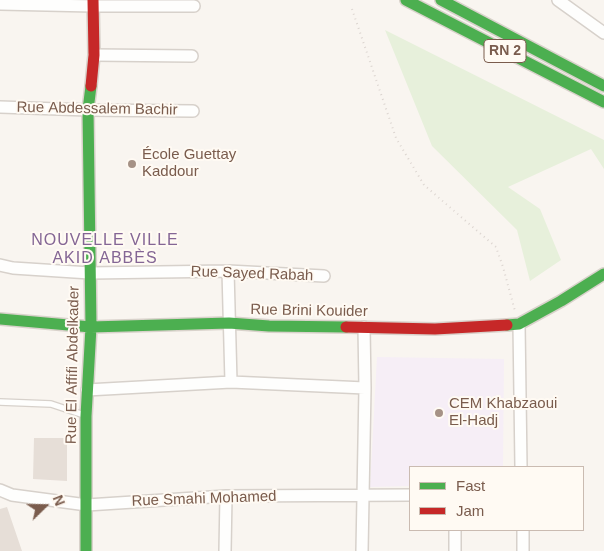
<!DOCTYPE html>
<html>
<head>
<meta charset="utf-8">
<style>
	body { margin:0 }
	#map { position:relative; width:604px; height:551px; overflow:hidden; background:#f9f5f0; font-family:Arial,sans-serif }
	canvas { display:block }
	.legend { position:absolute; left:409px; top:466px; width:175px; height:65px; box-sizing:border-box; background:#fffaf3; border:1px solid #cabbb1; margin:0; padding:6px 9px; list-style:none; font-size:15px; color:#7a5c4d }
	.legend li { display:flex; align-items:center; gap:10px; height:25px }
	.legend b { width:25px; border:1px solid #cabbb1 }
	.north { position:absolute; left:20px; top:481px; width:50px; height:50px; -webkit-text-stroke:4px #fffaf3; paint-order:stroke; rotate:68deg; font-size:14px; font-weight:700; line-height:20px; text-align:center; color:#7a5c4d }
	.north::after { content:''; display:block; margin:auto; width:18px; height:22px; background:#7a5c4d; clip-path:polygon(50% 0,100% 100%,50% 72%,0 100%) }
</style>
</head>
<body>
<div id="map">
<canvas width="604" height="551"></canvas>
<ul class="legend">
<li><b style="height:6px;background:#4caf50"></b>Fast</li>
<li><b style="height:6px;background:#c62828"></b>Jam</li>
</ul>
<div class="north">N</div>
</div>
<script>
const context = document.querySelector('canvas').getContext('2d');
context.lineJoin = 'round';
function paint(path, color) {
  context.fillStyle = color;
  context.fill(path, 'evenodd');
}
function poly(rows) {
  const path = new Path2D();
  for (const r of rows) {
    path.moveTo(r[0], r[1]);
    for (let i = 2; i < r.length; i += 2) path.lineTo(r[i], r[i + 1]);
  }
  return path;
}
function trace(path, color, width, dash) {
  context.strokeStyle = color;
  context.lineWidth = width;
  context.lineCap = dash ? 'butt' : 'round';
  context.setLineDash(dash || []);
  context.stroke(path);
}
function drawText(font, color, halo, rows, align = 'center') {
  context.font = font + ' Arial,sans-serif';
  context.lineWidth = 4;
  context.setLineDash([]);
  context.textBaseline = 'middle';
  context.strokeStyle = halo;
  context.fillStyle = color;
  for (const [text, x, y, turn = 0] of rows) {
    context.save();
    context.translate(x, y);
    context.rotate((+turn || 0) * Math.PI / 180);
    context.textAlign = isNaN(turn) ? turn : align;
    if (halo) context.strokeText(text, 0, 0);
    context.fillText(text, 0, 0);
    context.restore();
  }
}
const education = poly([
	[377,357,504,359,503,467,410,467,410,486,370,487]
]);
const green = poly([
	[385,30,604,140,604,169,591,149,508,187,540,209,561,260,530,281,517,230,432,146]
]);
const building = poly([
	[34,438,67,438,67,481,33,479],
	[7,507,22,551,0,551,0,509]
]);
const path = poly([
	[352,9,396,138,424,185,496,247,503,267,515,311]
]);
const lane = poly([
	[0,402,51,404,84,415]
]);
const street = poly([
	[558,0,604,33],
	[0,4,93,6,194,6],
	[94,55,192,56],
	[0,107,88,110,193,111],
	[0,265,13,268,90,273,228,271,324,276],
	[228,271,231,382],
	[519,324,521,467],
	[87,390,231,382,365,388],
	[0,490,12,495,87,505,226,496,410,495],
	[455,530,455,551],
	[523,530,523,551],
	[225,551,226,496],
	[362,551,365,388,364,327]
]);
const fast = poly([
	[406,0,604,102],
	[441,0,604,86],
	[0,319,91,327,229,323,269,326,346,327],
	[507,325,519,324,561,301,604,274],
	[86,551,86,416,91,327,88,110,91,86]
]);
const jam = poly([
	[91,86,94,55,93,0],
	[346,327,435,329,507,325]
]);
const markers = [
	[132,164,5,"#a69286"],
	[439,413,5,"#a69286"]
];
const shields = [
	[505,51,42]
];
const shieldNames = [
	["RN 2",505,51]
];
const streetNames = [
	["Rue Abdessalem Bachir",97,109,1],
	["Rue Sayed Rabah",252,274,2],
	["Rue Brini Kouider",309,311,1],
	["Rue El Affifi Abdelkader",73,365,-89],
	["Rue Smahi Mohamed",204,499,-2]
];
const poiNames = [
	["École Guettay",142,155],
	["Kaddour",142,172],
	["CEM Khabzaoui",449,404],
	["El-Hadj",449,421]
];
const neighbourhoodNames = [
	["NOUVELLE VILLE",105,241],
	["AKID ABBÈS",105,259]
];
paint(education, '#f6eef6');
paint(green, '#e7f0db');
paint(building, '#e6ded7');
trace(lane, '#d7d1cb', 8);
trace(street, '#d7d1cb', 14);
trace(fast, '#d9d2cb', 14);
trace(jam, '#d9d2cb', 14);
trace(path, '#dcd5d0', 2, [1, 4]);
trace(lane, '#fefefd', 5.5);
trace(street, '#fefefd', 11);
trace(fast, '#4caf50', 11);
trace(jam, '#c62828', 11);
for (const [x, y, r, color] of markers) {
  const dot = new Path2D();
  dot.arc(x, y, r, 0, 2 * Math.PI);
  context.fillStyle = color;
  context.fill(dot);
  trace(dot, '#fffaf3', 2);
}
for (const [x, y, w] of shields) {
  const box = new Path2D();
  box.roundRect(x - w / 2, y - 11.5, w, 23, 4);
  context.fillStyle = '#fffaf3';
  context.fill(box);
  trace(box, '#7a5c4d', 1);
}
drawText('bold 14px', '#7a5c4d', null, shieldNames);
drawText('15px', '#7a5c4d', '#fffaf3', streetNames);
drawText('15px', '#7a5c4d', '#fffaf3', poiNames, 'left');
context.letterSpacing = '1px';
drawText('16px', '#846695', '#fffaf3', neighbourhoodNames);
context.letterSpacing = '0px';
</script>
</body>
</html>
